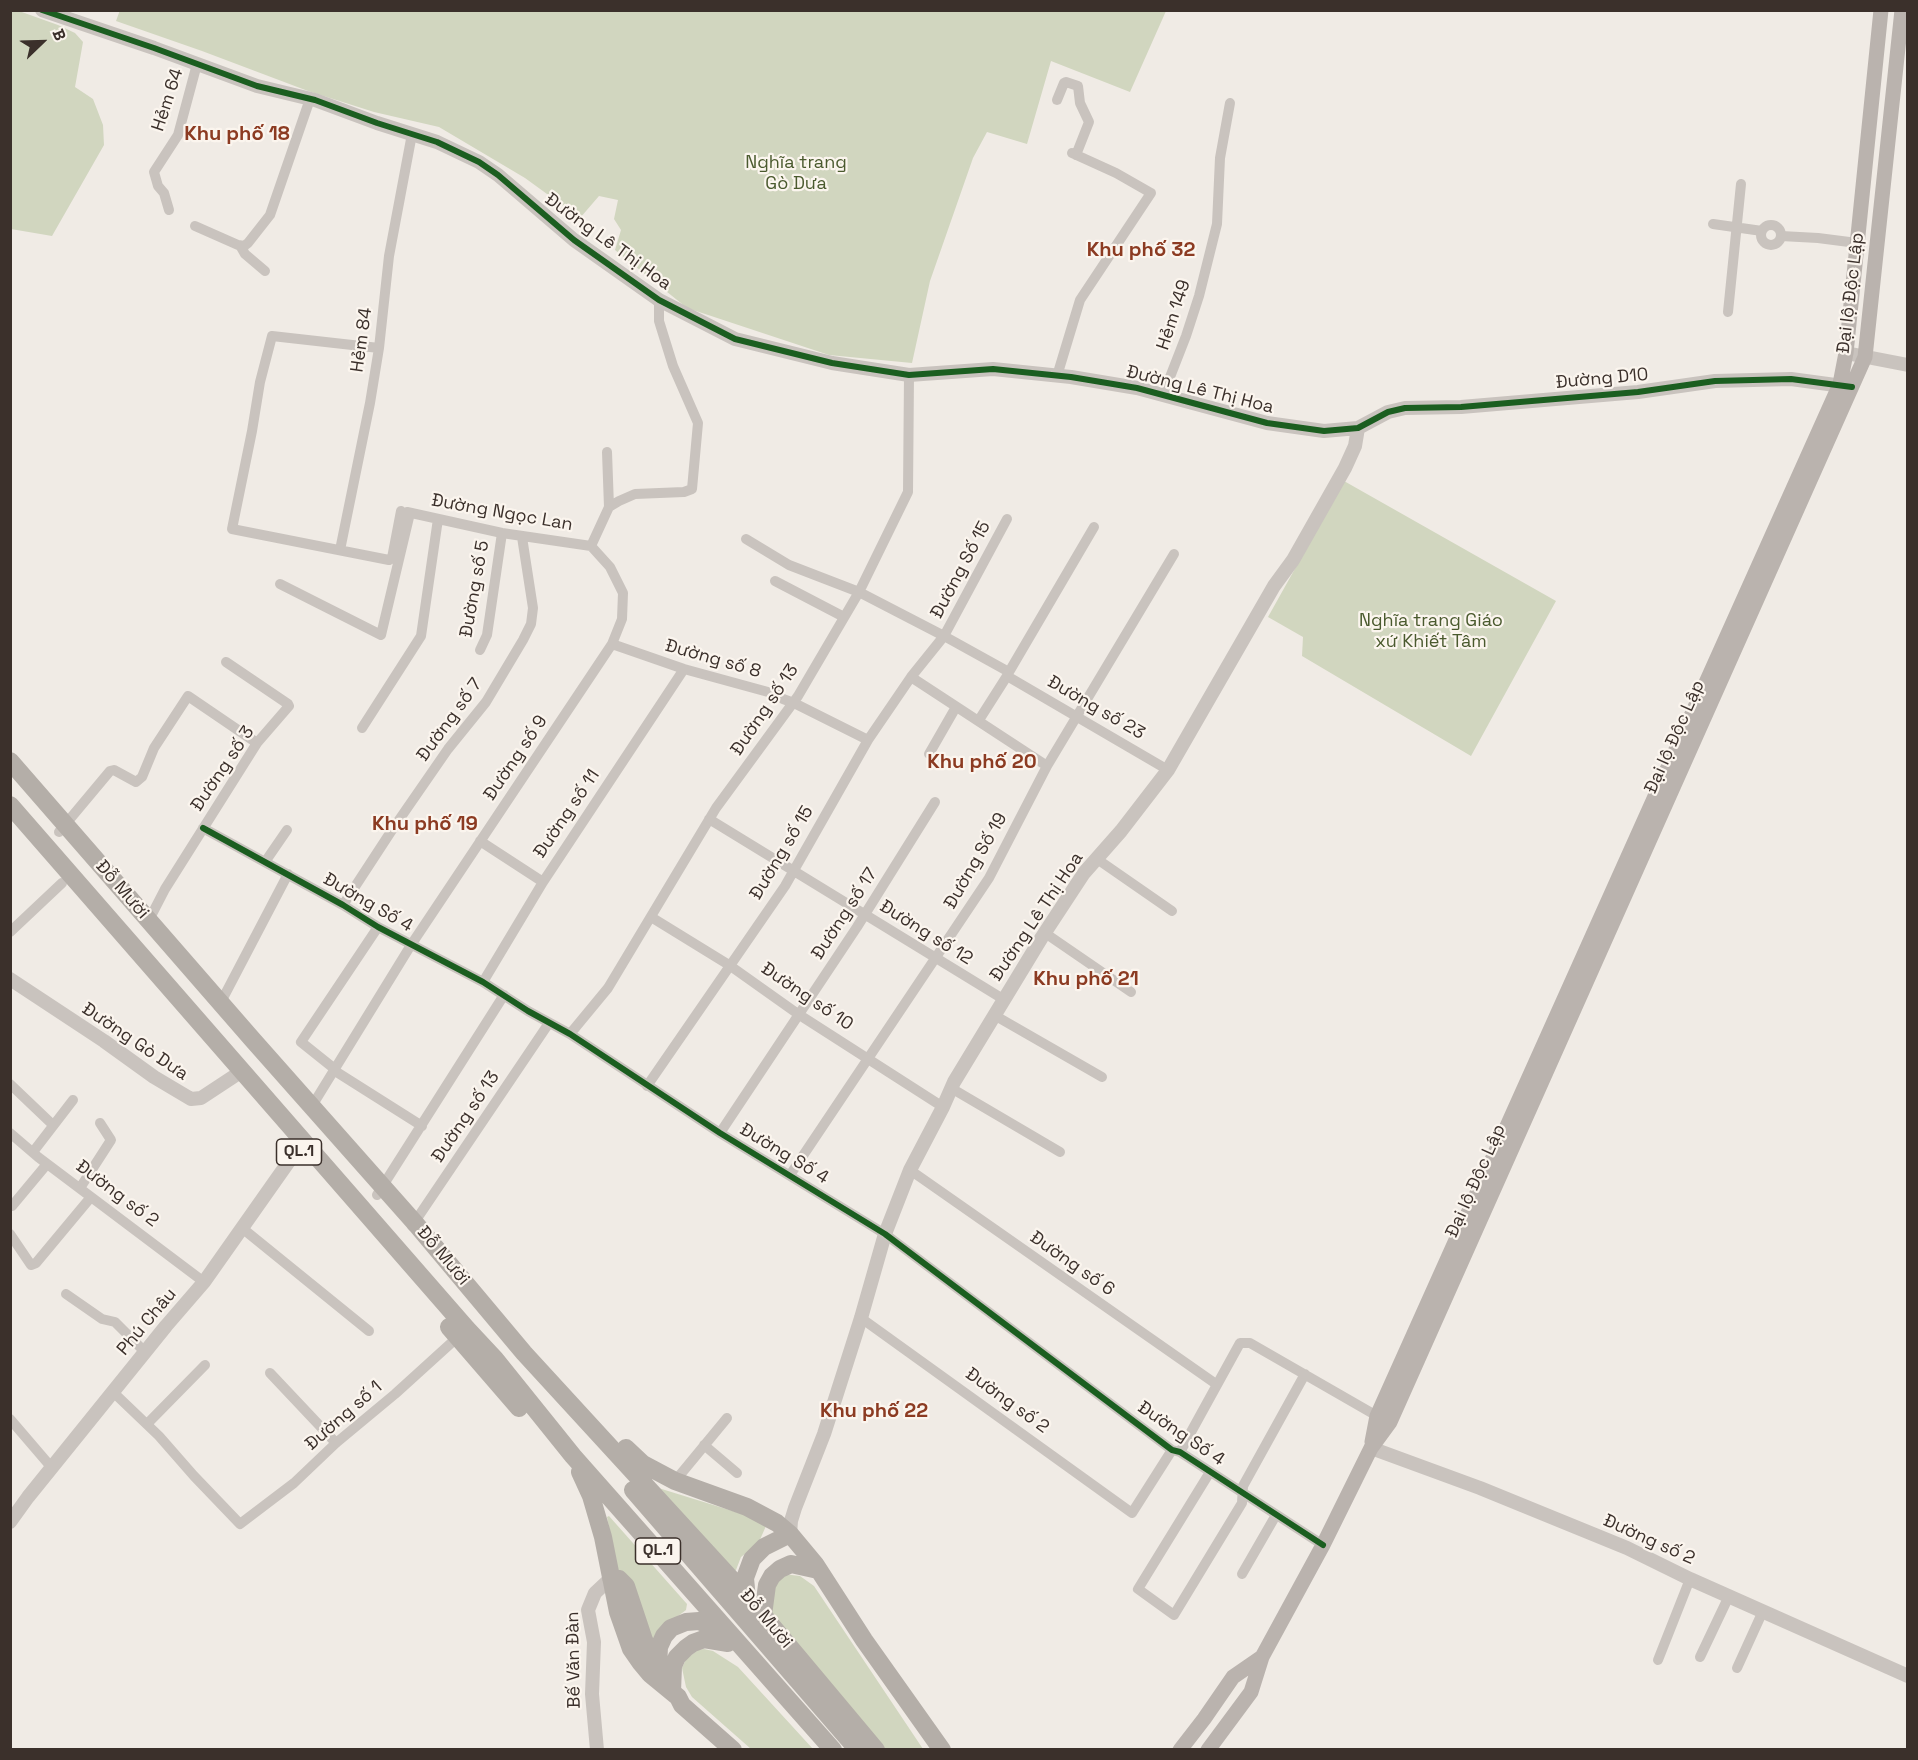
<!DOCTYPE html>
<html>
<head>
<meta charset="utf-8">
<style>
	body { margin:0 }
	#map { position:relative; width:1918px; height:1760px; overflow:hidden; background:#f0ebe5; font-family:"Space Grotesk",sans-serif }
	canvas { display:block }
	.frame { position:absolute; inset:0; border:12px solid #3b302b; pointer-events:none }
	.north { position:absolute; left:12px; top:12px; width:60px; height:60px; -webkit-text-stroke:4px #fbf5ee; paint-order:stroke; rotate:67deg; font-size:16px; font-weight:700; line-height:24px; text-align:center; color:#3b302b }
	.north::after { content:''; display:block; margin:auto; width:21px; height:27px; background:#3b302b; clip-path:polygon(50% 0,100% 100%,50% 72%,0 100%) }
</style>
</head>
<body>
<div id="map">
<canvas width="1918" height="1760"></canvas>
<div class="frame"></div>
<div class="north">B</div>
</div>
<script>
const context = document.querySelector('canvas').getContext('2d');
context.lineJoin = 'round';
function paint(path, color) {
  context.fillStyle = color;
  context.fill(path, 'evenodd');
}
function poly(rows) {
  const path = new Path2D();
  for (const r of rows) {
    if (r.length === 3) {
      path.moveTo(r[0] + r[2], r[1]);
      path.arc(r[0], r[1], r[2], 0, 2 * Math.PI);
      continue;
    }
    path.moveTo(r[0], r[1]);
    for (let i = 2; i < r.length; i += 2) path.lineTo(r[i], r[i + 1]);
  }
  return path;
}
function trace(path, color, width, dash) {
  context.strokeStyle = color;
  context.lineWidth = width;
  context.lineCap = dash ? 'butt' : 'round';
  context.setLineDash(dash || []);
  context.stroke(path);
}
function drawText(font, color, halo, rows, align = 'center') {
  context.font = font + ' "Space Grotesk",sans-serif';
  context.lineWidth = 4.5;
  context.setLineDash([]);
  context.textBaseline = 'middle';
  context.strokeStyle = halo;
  context.fillStyle = color;
  for (const [text, x, y, turn = 0] of rows) {
    context.save();
    context.translate(x, y);
    context.rotate((+turn || 0) * Math.PI / 180);
    context.textAlign = isNaN(turn) ? turn : align;
    if (halo) context.strokeText(text, 0, 0);
    context.fillText(text, 0, 0);
    context.restore();
  }
}
const green = poly([
	[120,10,1166,11,1130,92,1051,61,1027,144,987,132,973,158,930,281,912,363,829,355,687,308,615,250,621,230,614,219,618,200,599,196,580,218,525,178,439,127,374,112,308,91,202,51,116,21],
	[10,11,19,11,58,25,75,33,83,42,75,87,93,99,103,125,104,145,52,236,11,229],
	[1344,481,1556,601,1471,756,1302,656,1303,637,1268,617],
	[652,1486,752,1517,766,1526,758,1544,741,1557,736,1570,731,1574],
	[609,1516,687,1604,686,1610,661,1629,650,1647,618,1573,607,1517],
	[783,1574,800,1576,814,1586,923,1749,882,1749,775,1620,768,1604,768,1585],
	[704,1649,713,1651,738,1667,813,1749,751,1749,692,1697,686,1687,682,1668,686,1659,698,1650]
]);
const minor = poly([
	[1057,100,1064,83,1066,82,1078,86,1080,103,1089,122,1076,155],
	[169,210,164,193,158,186,154,172,178,135,197,64],
	[1713,224,1762,231],
	[1771,235,10],
	[195,226,238,245,244,246,248,243,270,215,310,99],
	[1781,236,1818,238,1857,243],
	[241,247,245,254,265,271],
	[1728,312,1741,184],
	[379,348,272,336,260,382,252,431,232,529,389,560,392,558,401,511],
	[1057,376,1080,300,1151,193,1116,173,1072,153],
	[1163,395,1186,336,1199,296,1217,224,1220,158,1230,103],
	[607,452,609,507],
	[407,512,502,533,591,546],
	[746,539,789,565,859,592,944,636,1009,672,1007,676],
	[591,546,609,507,619,501,635,494,684,492,692,489,698,423,673,366,659,321,659,300],
	[340,550,370,403,379,348,389,256,412,134],
	[775,581,844,617],
	[280,584,381,635,410,513],
	[612,644,684,669,779,695,783,699,794,703,868,740],
	[480,650,487,635,502,533],
	[1009,672,1094,527],
	[1007,676,1168,770],
	[911,677,1047,766],
	[979,720,1007,676],
	[362,728,421,636,438,519],
	[929,754,956,707],
	[709,819,1003,999],
	[203,828,343,905,378,927,483,982,528,1011,570,1034,720,1133,885,1234,1172,1450,1180,1452,1323,1545],
	[59,832,110,771,114,770,136,782,142,777,154,748,188,696,257,743],
	[480,841,543,882],
	[1097,859,1172,911],
	[265,862,287,830],
	[343,905,392,830,448,749,486,702,523,640,531,624,533,608,522,537],
	[651,917,729,965,798,1014,943,1107],
	[149,920,165,889,257,743,289,706,288,704,226,662],
	[10,932,62,883],
	[1045,933,1131,992],
	[483,982,543,882,684,669],
	[221,1002,288,874],
	[994,1015,1102,1077],
	[570,1034,608,988,716,808,798,696,859,592,908,492,909,375],
	[336,1070,301,1042,378,927],
	[335,1071,422,1126],
	[10,1084,53,1125],
	[647,1086,785,886,868,740,911,677,944,636,1007,519],
	[951,1088,1060,1152],
	[312,1106,411,945,612,644,622,619,623,593,610,567,591,546],
	[10,1133,38,1157,204,1282],
	[720,1133,857,927,935,802],
	[33,1152,73,1100],
	[910,1170,1216,1384],
	[790,1175,989,878,1047,766,1174,554],
	[80,1188,111,1140,100,1123],
	[377,1195,504,995],
	[12,1206,47,1164],
	[412,1226,549,1023],
	[242,1228,369,1331],
	[10,1234,31,1265,36,1263,91,1197],
	[66,1294,102,1319,115,1322,145,1352],
	[861,1318,1132,1513,1172,1450],
	[270,1373,336,1443],
	[113,1392,159,1436,194,1476,240,1524,294,1483,336,1443,395,1394,460,1335],
	[10,1419,52,1468],
	[147,1424,205,1365],
	[704,1445,737,1473],
	[1180,1452,1240,1343,1250,1343,1377,1416],
	[1210,1472,1138,1589,1174,1615,1242,1503,1243,1486,1305,1374],
	[675,1481,727,1418],
	[1242,1574,1276,1515],
	[1700,1657,1729,1596],
	[1658,1660,1690,1579],
	[1737,1668,1763,1611]
]);
const tertiary = poly([
	[42,10,154,48,257,86,315,100,377,123,437,142,479,162,498,175,574,240,659,300,735,339,832,363,909,375,993,369,1071,377,1137,388,1267,423,1324,431,1358,428,1388,412,1405,408,1461,407,1638,392,1715,381,1791,379,1850,387],
	[1846,353,1908,365],
	[10,979,104,1041,154,1077,191,1099,201,1098,242,1071],
	[1371,1448,1480,1488,1627,1548,1690,1579,1908,1676],
	[10,1522,28,1497,166,1326,204,1282,304,1140],
	[790,1534,791,1521,795,1508,824,1434,861,1318,885,1234,910,1170,943,1107,954,1082,1042,937,1084,873,1121,831,1168,770,1274,586,1293,560,1345,468,1355,446,1358,428],
	[597,1750,592,1694,594,1642,588,1610,595,1593,611,1578]
]);
const secondary = poly([
	[1372,1442,1377,1416,1840,384,1846,353,1881,10],
	[1180,1750,1204,1719,1233,1677,1262,1657],
	[1208,1750,1251,1692,1262,1657,1323,1545,1371,1448,1390,1422,1865,357,1902,10]
]);
const trunk = poly([
	[10,761,252,1039,415,1223,524,1353,747,1596,876,1750],
	[10,805,467,1329,495,1359,573,1456,833,1750],
	[449,1327,519,1408],
	[626,1448,643,1464,675,1481,747,1507,777,1523,790,1534,815,1564,864,1640,942,1750],
	[580,1472,591,1496,603,1537,618,1612,631,1649,640,1662,650,1674,678,1697,682,1705,733,1750],
	[633,1490,858,1750],
	[611,1578,619,1579,626,1586,644,1640,663,1678],
	[747,1599,745,1578,752,1559,764,1547,790,1534],
	[763,1615,767,1585,772,1576,780,1569,791,1564,818,1570],
	[658,1667,659,1647,664,1636,671,1628,686,1622,699,1621,712,1626,726,1636],
	[672,1692,673,1666,677,1657,686,1648,693,1643,704,1639,728,1643]
]);
const cycleway = poly([
	[42,10,154,48,257,86,315,100,377,123,437,142,479,162,498,175,574,240,659,300,735,339,832,363,909,375,993,369,1071,377,1137,388,1267,423,1324,431,1358,428,1388,412,1405,408,1461,407,1638,392,1715,381,1791,379,1852,387],
	[203,828,343,905,378,927,483,982,528,1011,570,1034,720,1133,885,1234,1172,1450,1180,1452,1323,1545]
]);
const shields = [
	[299,1152,45],
	[658,1551,45]
];
const shieldNames = [
	["QL.1",299,1152],
	["QL.1",658,1551]
];
const streetNames = [
	["Hẻm 64",168,100,-72],
	["Đường Lê Thị Hoa",608,242,36],
	["Đại lộ Độc Lập",1851,293,-83],
	["Hẻm 149",1174,315,-72],
	["Hẻm 84",362,340,-82],
	["Đường D10",1602,379,-5],
	["Đường Lê Thị Hoa",1200,390,14],
	["Đường Ngọc Lan",502,513,10],
	["Đường Số 15",961,570,-62],
	["Đường số 5",475,589,-80],
	["Đường số 8",713,659,16],
	["Đường số 23",1096,708,30],
	["Đường số 13",765,710,-56],
	["Đường số 7",450,720,-54],
	["Đại lộ Độc Lập",1675,737,-66],
	["Đường số 9",516,758,-56],
	["Đường số 3",223,769,-56],
	["Đường số 11",567,814,-56],
	["Đường số 15",782,853,-59],
	["Đường Số 19",976,861,-60],
	["Đỗ Mười",122,890,49],
	["Đường Số 4",368,903,30],
	["Đường số 17",845,914,-57],
	["Đường Lê Thị Hoa",1037,917,-56],
	["Đường số 12",926,933,32],
	["Đường số 10",807,997,34],
	["Đường Gò Dưa",135,1042,34],
	["Đường số 13",466,1117,-56],
	["Đường Số 4",784,1154,31],
	["Đại lộ Độc Lập",1476,1181,-66],
	["Đường số 2",117,1194,37],
	["Đỗ Mười",443,1256,50],
	["Đường số 6",1072,1264,35],
	["Phú Châu",147,1322,-50],
	["Đường số 2",1007,1401,36],
	["Đường số 1",344,1416,-41],
	["Đường Số 4",1181,1434,34],
	["Đường số 2",1649,1540,24],
	["Đỗ Mười",766,1619,50],
	["Bế Văn Đàn",574,1660,-91]
];
const parkNames = [
	["Nghĩa trang",796,163],
	["Gò Dưa",796,184],
	["Nghĩa trang Giáo",1431,621],
	["xứ Khiết Tâm",1431,642]
];
const neighbourhoodNames = [
	["Khu phố 18",237,135],
	["Khu phố 32",1141,251],
	["Khu phố 20",982,763],
	["Khu phố 19",425,825],
	["Khu phố 21",1086,980],
	["Khu phố 22",874,1412]
];
paint(green, '#d1d6bf');
trace(minor, '#c9c3be', 10);
trace(tertiary, '#c9c3be', 14);
trace(secondary, '#bab3ae', 15);
trace(trunk, '#b4aea8', 18);
trace(cycleway, '#1b5e20', 6);
for (const [x, y, w] of shields) {
  const box = new Path2D();
  box.roundRect(x - w / 2, y - 13, w, 26, 4.5);
  context.fillStyle = '#fbf5ee';
  context.fill(box);
  trace(box, '#3b302b', 1.5);
}
drawText('bold 16px', '#3b302b', null, shieldNames);
drawText('18px', '#3b302b', '#fbf5ee', streetNames);
drawText('18px', '#4a5a2e', '#fbf5ee', parkNames);
drawText('bold 20px', '#8c3b22', '#fbf5ee', neighbourhoodNames);
</script>
</body>
</html>
